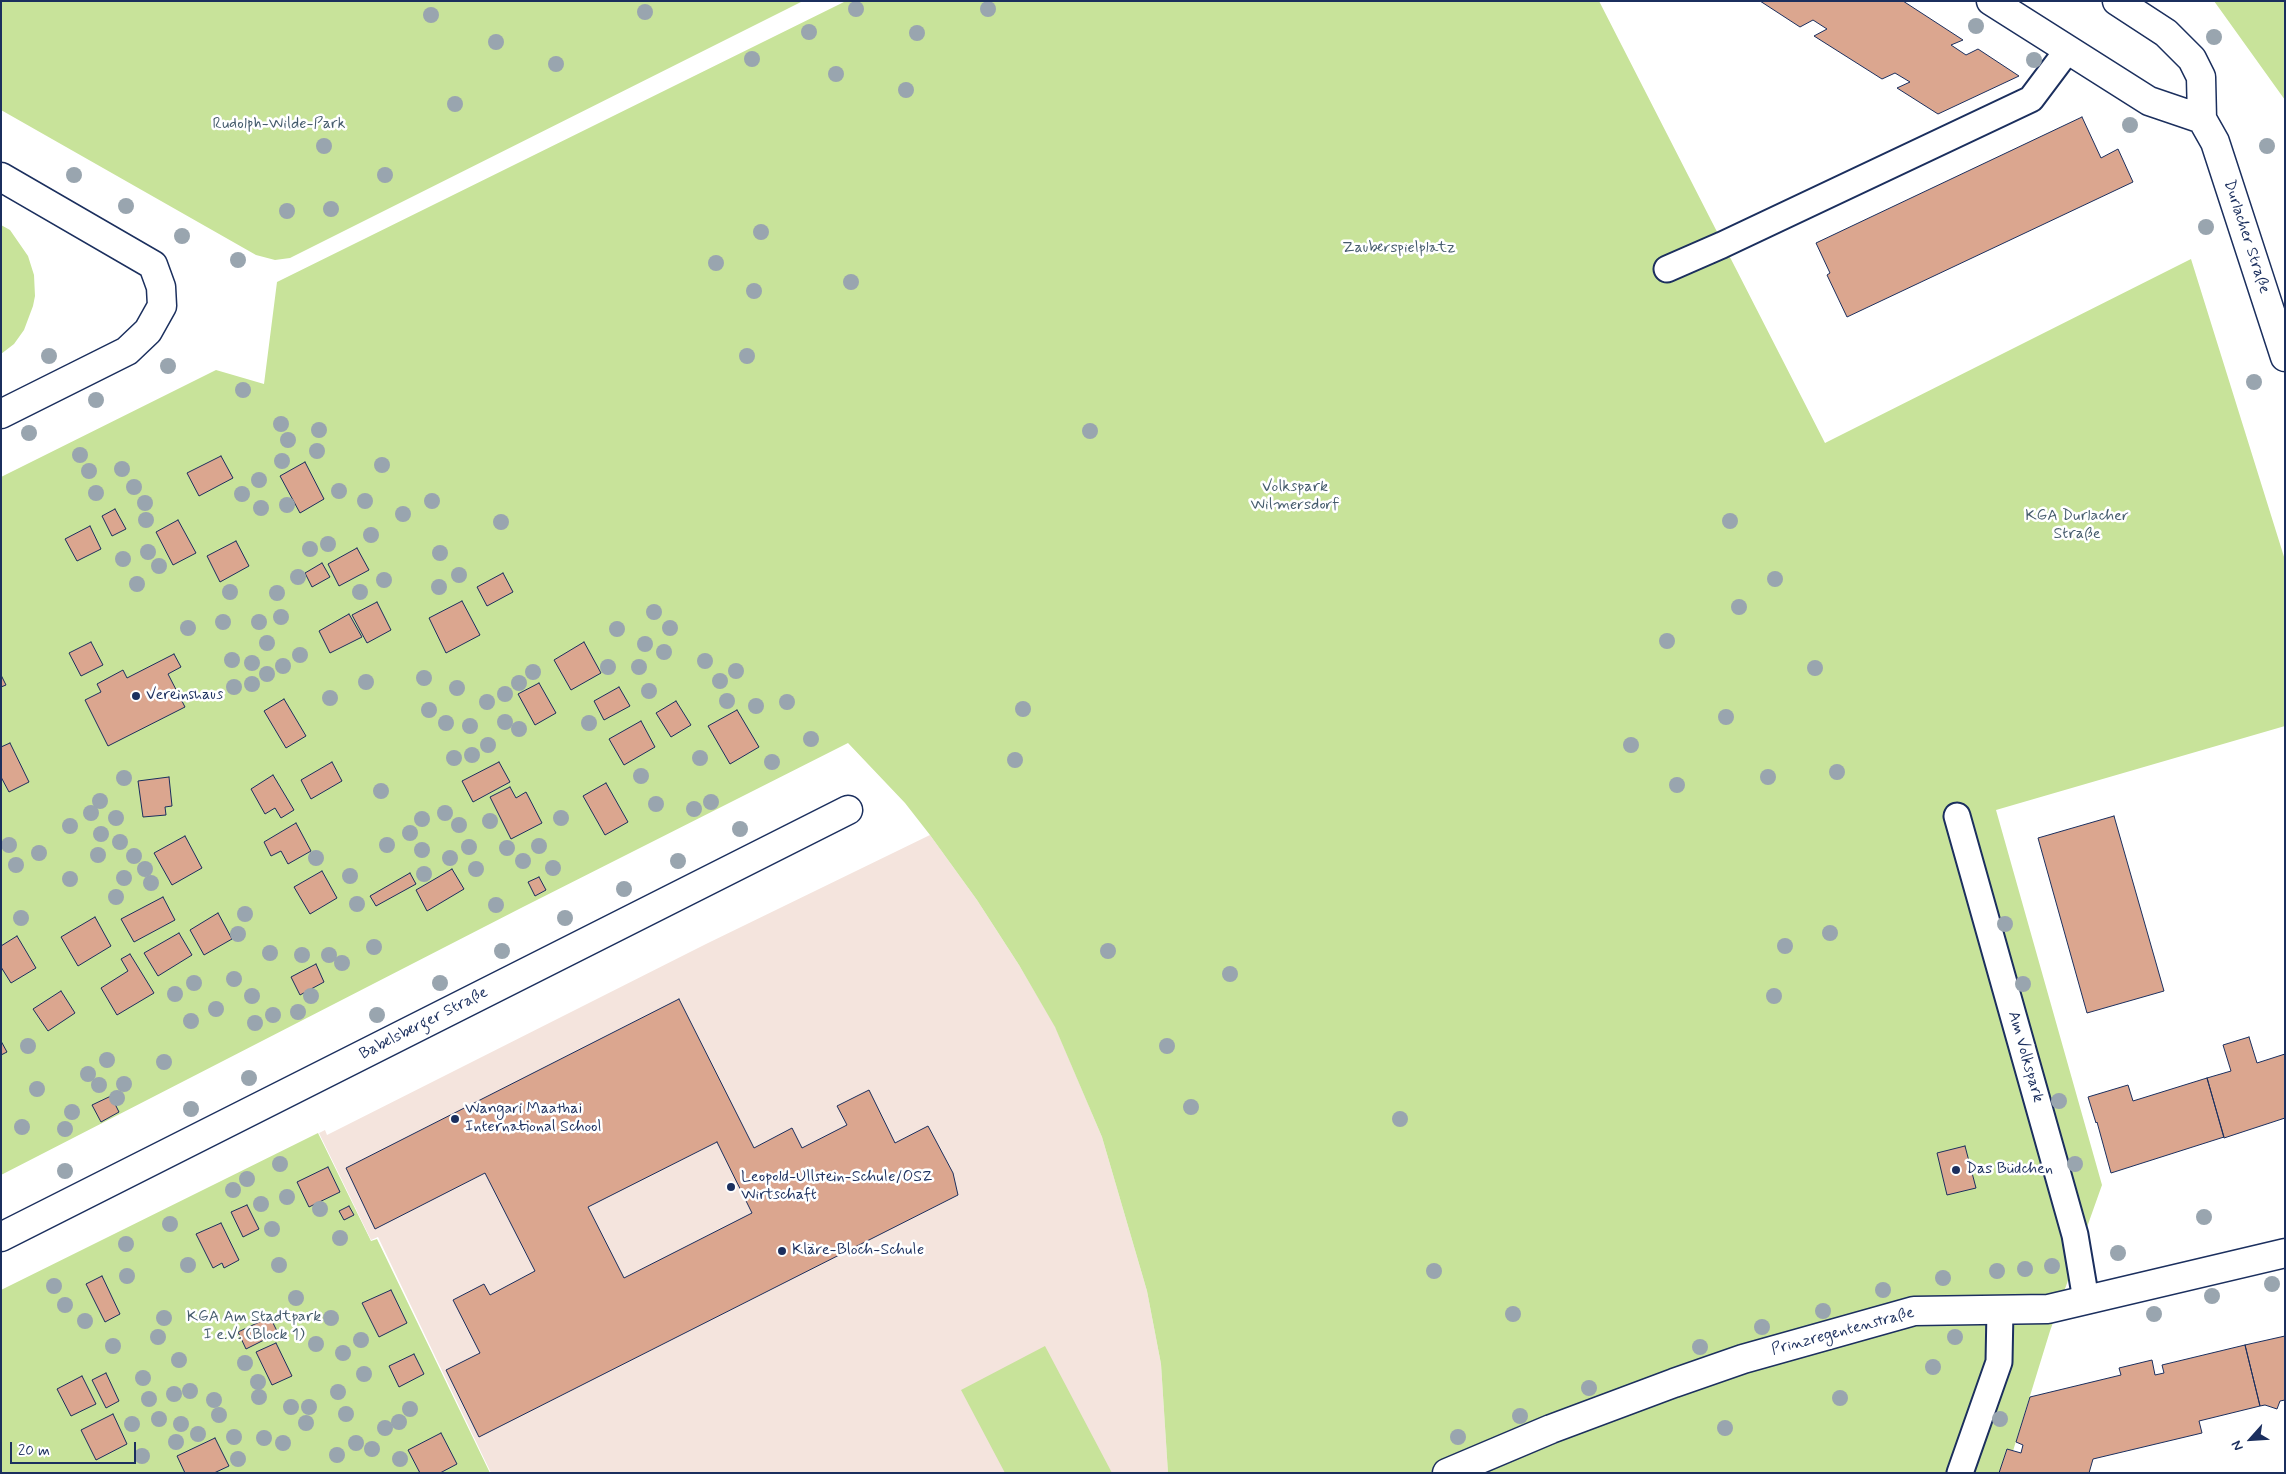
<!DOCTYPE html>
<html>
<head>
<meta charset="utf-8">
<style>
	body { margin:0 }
	#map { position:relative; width:2286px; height:1474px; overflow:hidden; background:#fff; font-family:Mynerve,sans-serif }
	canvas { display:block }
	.frame { position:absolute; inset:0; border:2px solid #1b2f5e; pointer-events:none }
	.north { position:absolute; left:2226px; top:1414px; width:50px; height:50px; -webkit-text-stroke:4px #fff; paint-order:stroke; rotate:244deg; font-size:14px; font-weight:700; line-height:20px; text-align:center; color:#1b2f5e }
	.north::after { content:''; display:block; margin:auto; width:18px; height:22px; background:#1b2f5e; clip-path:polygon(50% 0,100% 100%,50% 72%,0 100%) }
	.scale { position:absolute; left:10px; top:1442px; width:126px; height:22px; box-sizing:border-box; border:2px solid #1b2f5e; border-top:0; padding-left:6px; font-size:15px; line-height:18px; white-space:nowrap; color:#1b2f5e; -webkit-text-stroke:4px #fff; paint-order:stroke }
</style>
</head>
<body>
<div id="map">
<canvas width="2286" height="1474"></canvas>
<div class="frame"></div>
<div class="north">N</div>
<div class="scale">20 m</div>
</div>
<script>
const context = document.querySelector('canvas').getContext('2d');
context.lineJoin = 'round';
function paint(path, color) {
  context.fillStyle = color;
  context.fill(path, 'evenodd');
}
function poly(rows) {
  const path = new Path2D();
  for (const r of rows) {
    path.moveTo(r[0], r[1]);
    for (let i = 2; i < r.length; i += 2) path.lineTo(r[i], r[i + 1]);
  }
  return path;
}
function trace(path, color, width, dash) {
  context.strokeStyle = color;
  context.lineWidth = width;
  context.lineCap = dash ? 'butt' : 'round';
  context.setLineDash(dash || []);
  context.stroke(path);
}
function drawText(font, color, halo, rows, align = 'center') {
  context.font = font + ' Mynerve,sans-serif';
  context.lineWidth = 5;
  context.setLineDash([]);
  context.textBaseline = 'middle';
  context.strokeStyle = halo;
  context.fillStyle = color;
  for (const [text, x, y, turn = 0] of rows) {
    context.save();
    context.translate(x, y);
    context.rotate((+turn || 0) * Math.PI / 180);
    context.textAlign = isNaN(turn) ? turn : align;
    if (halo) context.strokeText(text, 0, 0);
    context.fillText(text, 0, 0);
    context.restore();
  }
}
const built = poly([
	[930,835,977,900,1019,965,1055,1026,1102,1137,1147,1291,1161,1364,1168,1473,491,1473,378,1237,371,1240,319,1133,325,1130,327,1135,706,944]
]);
const green = poly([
	[1,1,803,1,290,258,275,260,256,255,1,110],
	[846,1,1599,1,1825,443,2191,259,2285,560,2285,726,1996,810,2102,1185,2050,1331,2013,1451,2007,1449,1999,1473,1168,1473,1161,1364,1147,1291,1102,1137,1055,1027,1019,965,977,900,930,835,905,803,848,743,521,908,1,1175,1,477,216,370,264,384,277,282],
	[2214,1,2285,1,2285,100],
	[1,225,10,230,28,256,34,275,35,296,33,306,24,330,14,344,1,354],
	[318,1133,371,1241,377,1239,490,1473,1,1473,1,1290],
	[1045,1346,1112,1473,1005,1473,961,1390]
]);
const building = poly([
	[1760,1,1903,1,1963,40,1951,45,1966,55,1978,49,2019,76,1938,114,1897,88,1910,82,1895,73,1882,79,1814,36,1827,29,1813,20,1800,27,1760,1],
	[2082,117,2101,158,2118,149,2133,182,1847,317,1827,275,1830,273,1816,243,2082,117],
	[221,456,233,478,199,496,187,473,221,456],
	[305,462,324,499,300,513,280,476,305,462],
	[115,509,126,529,112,536,102,516,115,509],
	[178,520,196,553,173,565,156,532,178,520],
	[90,526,101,549,77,561,65,539,90,526],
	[236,541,249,566,220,582,207,556,236,541],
	[357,548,369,570,339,586,328,564,357,548],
	[322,563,330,577,312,587,305,573,322,563],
	[503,573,513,592,487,606,477,587,503,573],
	[462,601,480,635,446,653,429,618,462,601],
	[377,602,391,630,367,643,352,615,377,602],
	[349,614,362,637,330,653,319,631,349,614],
	[91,642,103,665,81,676,69,653,91,642],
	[584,642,601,673,571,690,554,660,584,642],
	[174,654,181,667,168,674,185,707,108,746,85,700,101,692,97,684,123,670,127,678,174,654],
	[1,675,6,685,1,687,1,675],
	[539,683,556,713,535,725,518,694,539,683],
	[619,687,630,706,604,720,594,701,619,687],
	[284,699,306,736,286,748,264,711,284,699],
	[676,701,691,725,671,737,656,713,676,701],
	[737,710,759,747,730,764,708,726,737,710],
	[641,721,655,747,624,765,609,739,641,721],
	[10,743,29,782,9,792,1,777,1,747,10,743],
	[332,762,342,781,311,799,301,780,332,762],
	[499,762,510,782,473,802,462,781,499,762],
	[273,775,294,810,281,818,275,808,265,814,251,789,273,775],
	[169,777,172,806,165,807,166,815,143,817,138,781,169,777],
	[606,783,628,822,605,835,583,796,606,783],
	[510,787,516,798,526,792,542,823,511,839,490,797,510,787],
	[2114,816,2164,991,2087,1013,2038,838,2114,816],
	[296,823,311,851,288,864,281,851,271,856,264,842,296,823],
	[185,836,202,868,172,885,154,853,185,836],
	[452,869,464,889,427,911,416,890,452,869],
	[322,871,337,898,310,914,294,887,322,871],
	[410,873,416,884,376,906,370,896,410,873],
	[539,877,546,890,535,896,528,882,539,877],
	[163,897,175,920,134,942,121,919,163,897],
	[218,913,232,939,204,955,190,930,218,913],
	[95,917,111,946,78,966,61,937,95,917],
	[179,933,192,955,158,976,144,953,179,933],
	[17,936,36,968,11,983,1,967,1,946,17,936],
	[130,954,154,993,117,1015,101,988,128,971,121,959,130,954],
	[316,964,324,982,300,995,291,977,316,964],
	[61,991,75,1013,48,1031,33,1009,61,991],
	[679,999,754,1148,792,1128,802,1148,847,1125,837,1106,869,1090,895,1143,928,1126,953,1173,958,1195,479,1437,446,1370,480,1353,453,1300,484,1284,490,1295,535,1271,485,1173,375,1229,346,1168,679,999],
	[717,1142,752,1213,624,1278,588,1207,717,1142],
	[2249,1037,2257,1063,2285,1054,2285,1118,2224,1138,2207,1078,2231,1071,2223,1045,2249,1037],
	[1,1041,7,1052,1,1055,1,1041],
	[2207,1078,2224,1137,2111,1173,2097,1122,2096,1123,2088,1097,2128,1085,2133,1101,2207,1078],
	[111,1096,119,1112,101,1122,92,1105,111,1096],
	[1965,1146,1976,1188,1947,1195,1937,1153,1965,1146],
	[328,1167,340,1192,309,1207,297,1182,328,1167],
	[247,1205,259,1229,243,1237,231,1212,247,1205],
	[349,1206,354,1215,344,1220,339,1211,349,1206],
	[221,1223,239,1260,224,1268,222,1263,213,1268,196,1234,221,1223],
	[102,1276,120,1314,105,1322,86,1284,102,1276],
	[391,1290,407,1323,379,1337,362,1303,391,1290],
	[270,1317,278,1333,246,1349,238,1332,270,1317],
	[2285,1336,2285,1400,2280,1401,2277,1409,2265,1405,2260,1406,2245,1345,2285,1336],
	[276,1343,292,1376,272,1385,256,1352,276,1343],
	[2245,1345,2260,1406,2199,1421,2202,1433,2093,1459,2089,1473,1999,1473,2007,1449,2021,1453,2023,1445,2016,1442,2030,1397,2121,1375,2119,1368,2152,1360,2155,1375,2164,1373,2162,1365,2245,1345],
	[414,1354,424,1374,399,1387,389,1366,414,1354],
	[106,1373,119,1401,106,1408,92,1380,106,1373],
	[82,1376,96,1404,71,1416,57,1389,82,1376],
	[113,1414,127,1444,96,1460,81,1430,113,1414],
	[441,1433,457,1464,440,1473,420,1473,408,1450,441,1433],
	[215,1438,229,1466,214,1473,185,1473,177,1456,215,1438]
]);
const lane = poly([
	[1667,269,1722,245,2031,99,2067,51],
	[1957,816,2075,1235,2086,1300],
	[1960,1473,1999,1362,2000,1310]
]);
const street = poly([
	[1991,1,2149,101,2202,119],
	[2117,1,2166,33,2192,59,2201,77,2202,119,2215,142,2285,357],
	[1,177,153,265,161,287,162,306,148,331,127,351,1,414],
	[1,1237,848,810],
	[1447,1473,1551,1429,1674,1383,1743,1359,1914,1311,2048,1309,2285,1253]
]);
const trees = [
	[856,9],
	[988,9],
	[645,12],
	[431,15],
	[1976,26],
	[809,32],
	[917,33],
	[2214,37],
	[496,42],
	[752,59],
	[2034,60],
	[556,64],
	[836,74],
	[906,90],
	[455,104],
	[2130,125],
	[324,146],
	[2267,146],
	[74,175],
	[385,175],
	[126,206],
	[331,209],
	[287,211],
	[2206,227],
	[761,232],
	[182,236],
	[238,260],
	[716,263],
	[851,282],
	[754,291],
	[49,356],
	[747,356],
	[168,366],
	[2254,382],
	[243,390],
	[96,400],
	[281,424],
	[319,430],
	[1090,431],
	[29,433],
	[288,440],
	[317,451],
	[80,455],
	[282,461],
	[382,465],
	[122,469],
	[89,471],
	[259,480],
	[134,487],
	[339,491],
	[96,493],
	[242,494],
	[365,501],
	[432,501],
	[145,503],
	[287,505],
	[261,508],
	[403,514],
	[146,520],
	[1730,521],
	[501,522],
	[371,535],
	[328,544],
	[310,549],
	[148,552],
	[440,553],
	[123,559],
	[159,566],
	[459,575],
	[298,577],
	[1775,579],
	[384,580],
	[137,584],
	[439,587],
	[230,592],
	[360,592],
	[277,593],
	[1739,607],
	[654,612],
	[281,617],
	[223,622],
	[259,622],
	[188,628],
	[670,628],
	[617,629],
	[1667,641],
	[267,643],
	[645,644],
	[664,652],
	[300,655],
	[232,660],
	[705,661],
	[252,663],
	[283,666],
	[608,667],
	[639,667],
	[1815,668],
	[736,671],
	[533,672],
	[267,674],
	[424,678],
	[720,681],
	[366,682],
	[519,683],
	[252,684],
	[234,687],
	[457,688],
	[649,691],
	[505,694],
	[330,698],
	[727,701],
	[487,702],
	[787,702],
	[756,706],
	[1023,709],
	[429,710],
	[1726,717],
	[505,722],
	[446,723],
	[589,723],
	[470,726],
	[519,729],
	[811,739],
	[488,745],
	[1631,745],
	[472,755],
	[454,758],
	[700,758],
	[1015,760],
	[772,762],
	[1837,772],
	[641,776],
	[1768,777],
	[124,778],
	[1677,785],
	[381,791],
	[100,801],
	[711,802],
	[656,804],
	[694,809],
	[91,813],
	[445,813],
	[116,818],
	[561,818],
	[422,819],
	[490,821],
	[459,825],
	[70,826],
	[740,829],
	[410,833],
	[101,834],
	[120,842],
	[9,845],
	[387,845],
	[539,846],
	[469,847],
	[507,848],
	[422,850],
	[39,853],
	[98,855],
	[134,856],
	[316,858],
	[450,858],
	[523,861],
	[678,861],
	[16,865],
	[553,868],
	[145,869],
	[476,869],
	[424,874],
	[350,876],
	[124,878],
	[70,879],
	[151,883],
	[624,889],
	[116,897],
	[357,904],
	[496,905],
	[245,914],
	[21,918],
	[565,918],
	[2005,924],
	[1830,933],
	[238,934],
	[1785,946],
	[374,947],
	[502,951],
	[1108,951],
	[270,953],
	[302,955],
	[329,955],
	[342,963],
	[1230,974],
	[234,979],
	[194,983],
	[440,983],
	[2023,984],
	[175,994],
	[252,996],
	[311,996],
	[1774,996],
	[216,1009],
	[298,1012],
	[273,1015],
	[377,1015],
	[191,1021],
	[255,1023],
	[28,1046],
	[1167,1046],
	[107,1060],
	[164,1062],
	[88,1074],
	[249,1078],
	[124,1084],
	[99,1085],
	[37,1089],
	[117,1098],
	[2059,1101],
	[1191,1107],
	[191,1109],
	[72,1112],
	[1400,1119],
	[22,1127],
	[65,1129],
	[280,1164],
	[2075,1164],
	[65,1171],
	[247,1179],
	[233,1190],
	[287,1197],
	[261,1204],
	[320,1209],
	[2204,1217],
	[170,1224],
	[272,1229],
	[340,1238],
	[126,1244],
	[2118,1253],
	[188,1265],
	[279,1265],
	[2052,1266],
	[2025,1269],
	[1434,1271],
	[1997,1271],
	[127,1276],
	[1943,1278],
	[2272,1284],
	[54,1286],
	[1883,1290],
	[2212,1296],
	[296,1298],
	[65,1305],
	[1823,1311],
	[1513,1314],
	[2154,1314],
	[164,1318],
	[331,1318],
	[85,1321],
	[1762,1327],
	[158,1337],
	[1955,1337],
	[361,1340],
	[316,1344],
	[113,1346],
	[1700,1347],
	[343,1353],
	[179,1360],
	[245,1363],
	[1933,1367],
	[364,1374],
	[143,1378],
	[258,1382],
	[1589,1388],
	[190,1391],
	[338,1392],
	[174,1394],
	[259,1397],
	[1840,1398],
	[149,1399],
	[214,1400],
	[291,1407],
	[309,1407],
	[410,1409],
	[346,1414],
	[219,1415],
	[1520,1416],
	[159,1419],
	[2000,1419],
	[399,1422],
	[306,1423],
	[132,1424],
	[181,1424],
	[385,1428],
	[1725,1428],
	[198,1434],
	[234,1437],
	[1458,1437],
	[264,1438],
	[176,1442],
	[283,1443],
	[356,1443],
	[372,1449],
	[337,1455],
	[142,1456],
	[238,1459],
	[400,1459]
];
const markers = [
	[136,696,5,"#1b2f5e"],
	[455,1119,5,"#1b2f5e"],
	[1956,1170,5,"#1b2f5e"],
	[731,1187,5,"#1b2f5e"],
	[782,1251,5,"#1b2f5e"]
];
const parkNames = [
	["Rudolph-Wilde-Park",279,125],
	["Zauberspielplatz",1399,249],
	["Volkspark",1295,488],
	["Wilmersdorf",1295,506],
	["KGA Durlacher",2077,517],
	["Straße",2077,535],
	["KGA Am Stadtpark",254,1318],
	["I e.V. (Block 1)",254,1336]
];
const streetNames = [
	["Durlacher Straße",2246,237,72],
	["Babelsberger Straße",424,1024,-27],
	["Am Volkspark",2025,1057,74],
	["Prinzregentenstraße",1843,1332,-15]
];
const poiNames = [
	["Vereinshaus",146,696],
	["Wangari Maathai",465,1110],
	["International School",465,1128],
	["Das Büdchen",1966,1170],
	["Leopold-Ullstein-Schule/OSZ",741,1178],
	["Wirtschaft",741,1196],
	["Kläre-Bloch-Schule",792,1251]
];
paint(built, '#f4e4dd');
paint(green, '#c8e39a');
paint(building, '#dba68f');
trace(building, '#1b2f5e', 1);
trace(lane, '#1b2f5e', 29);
trace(street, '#1b2f5e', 31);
trace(lane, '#fff', 25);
trace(street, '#fff', 28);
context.fillStyle = '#99a5af';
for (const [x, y] of trees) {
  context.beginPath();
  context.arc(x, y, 8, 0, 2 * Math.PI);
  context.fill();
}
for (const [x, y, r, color] of markers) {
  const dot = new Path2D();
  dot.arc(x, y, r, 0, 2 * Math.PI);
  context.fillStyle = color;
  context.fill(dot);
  trace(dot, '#fff', 2);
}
drawText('16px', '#465c6d', '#fff', parkNames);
drawText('16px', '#1b2f5e', '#fff', streetNames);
drawText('16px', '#1b2f5e', '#fff', poiNames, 'left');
</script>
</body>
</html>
